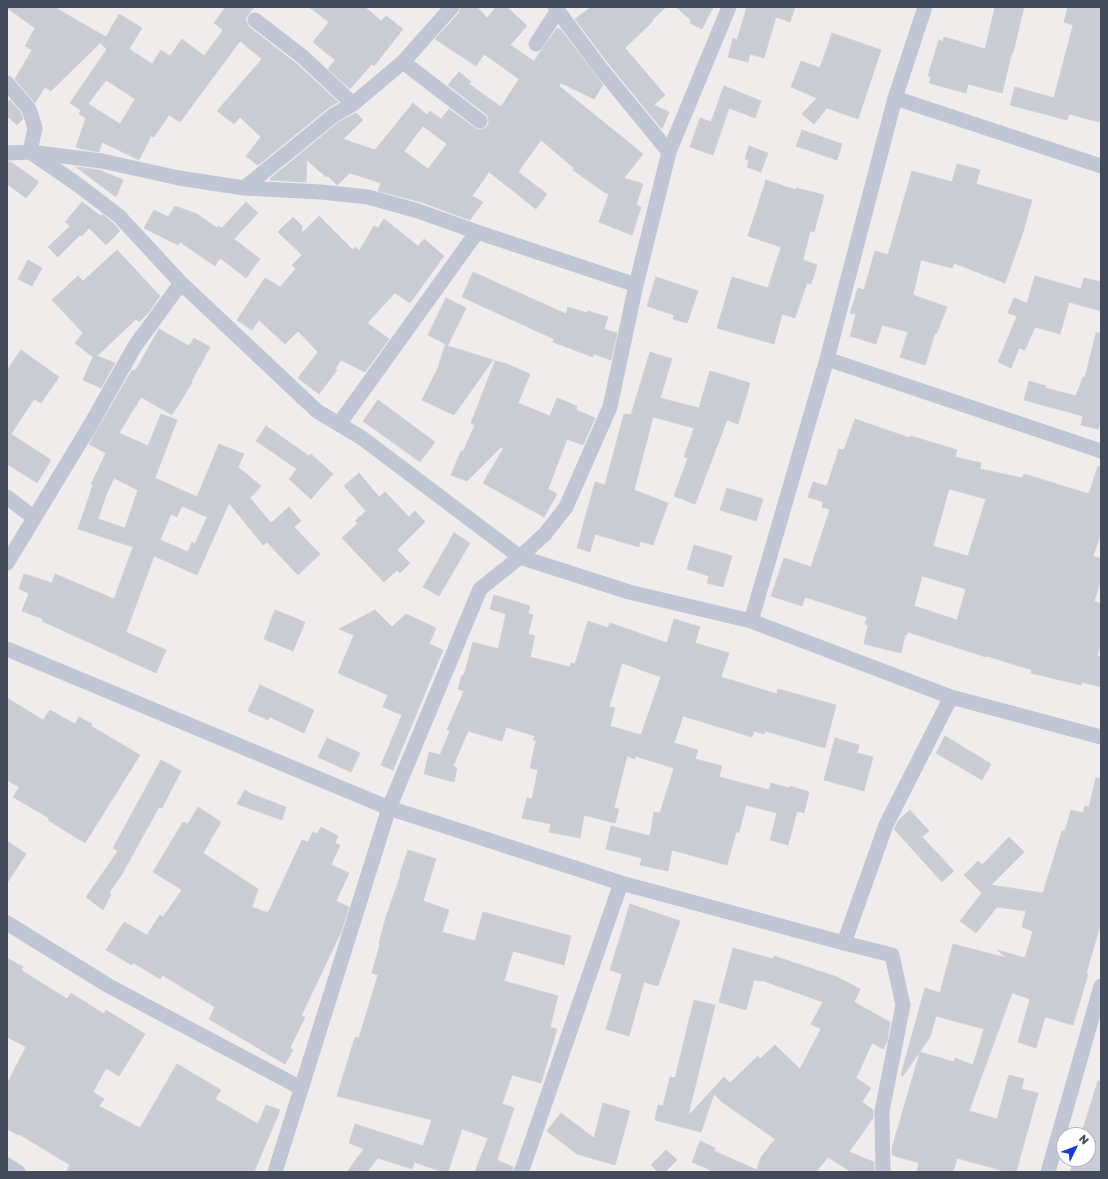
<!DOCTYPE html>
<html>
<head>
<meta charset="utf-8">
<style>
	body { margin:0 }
	#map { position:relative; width:1108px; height:1179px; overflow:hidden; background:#efeceb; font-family:"Golos Text",sans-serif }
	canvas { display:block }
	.frame { position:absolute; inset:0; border:8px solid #434a5a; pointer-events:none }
	.north { position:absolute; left:1056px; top:1127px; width:40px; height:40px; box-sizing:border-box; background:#fff; border:1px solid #b4b7bd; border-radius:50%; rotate:47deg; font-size:11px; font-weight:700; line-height:16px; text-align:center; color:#434a5a }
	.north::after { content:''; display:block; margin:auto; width:14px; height:18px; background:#103ae4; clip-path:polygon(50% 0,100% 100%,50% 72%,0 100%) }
</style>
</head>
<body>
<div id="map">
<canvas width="1108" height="1179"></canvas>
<div class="frame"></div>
<div class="north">N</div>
</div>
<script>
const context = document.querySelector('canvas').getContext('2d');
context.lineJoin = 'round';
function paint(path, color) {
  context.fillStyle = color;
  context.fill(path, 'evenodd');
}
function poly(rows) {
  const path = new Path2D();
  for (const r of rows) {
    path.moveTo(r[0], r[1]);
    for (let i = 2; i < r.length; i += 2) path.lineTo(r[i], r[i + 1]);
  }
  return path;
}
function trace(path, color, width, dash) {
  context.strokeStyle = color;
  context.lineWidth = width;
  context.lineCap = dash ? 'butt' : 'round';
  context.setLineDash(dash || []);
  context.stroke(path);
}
const building = poly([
	[7,7,54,7,106,37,119,14,142,28,129,49,152,64,161,50,170,56,182,39,204,56,223,30,214,23,226,7,254,7,245,19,249,27,297,64,338,102,328,108,258,165,246,156,261,137,240,117,234,124,217,111,262,59,240,41,180,122,169,115,154,137,151,136,139,160,102,142,99,152,82,149,76,147,86,118,79,114,81,110,70,103,107,49,101,44,105,38,51,91,45,87,35,103,15,79,32,50,25,46,35,28,7,8,7,7],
	[106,80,135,99,120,124,88,104,106,80],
	[309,7,365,7,381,21,386,16,403,29,374,66,372,64,350,89,328,69,335,60,313,42,329,22,309,7],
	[461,7,477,7,487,18,496,7,507,7,527,26,510,45,534,61,557,28,561,30,603,85,594,99,561,83,559,86,643,154,624,178,643,184,636,205,641,207,632,235,599,222,609,194,604,192,573,170,574,168,541,140,518,172,547,194,536,209,489,172,472,196,483,202,470,220,421,202,378,191,381,183,350,173,337,185,328,176,326,177,307,160,306,182,270,180,271,178,339,122,356,113,363,120,343,139,375,150,413,103,427,115,430,111,441,119,449,109,475,128,478,130,483,129,487,127,489,122,488,117,486,114,448,85,459,72,471,82,469,84,501,107,519,79,484,54,476,66,435,39,459,13,461,7],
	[423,126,447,144,428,169,404,151,423,126],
	[591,7,666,7,652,20,653,21,625,48,665,95,654,105,669,112,662,129,608,63,575,19,591,7],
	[676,7,713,7,702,29,690,23,691,20,676,7],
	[747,7,795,7,790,22,776,17,764,58,750,54,748,62,728,57,733,38,737,40,747,7],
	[995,7,1024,7,1013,53,1012,52,1002,93,968,84,966,93,929,83,931,77,928,76,939,40,943,42,944,37,985,49,995,7],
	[1068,7,1101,7,1101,113,1099,122,1069,114,1067,120,1010,105,1015,87,1054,98,1073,25,1064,22,1068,7],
	[832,33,881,50,858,119,827,108,814,124,802,114,817,98,791,87,801,61,820,68,832,33],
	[724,86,761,101,755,118,729,108,713,155,690,147,700,118,711,122,724,86],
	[10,100,21,113,23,119,17,125,7,116,7,103,10,100],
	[802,130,842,144,837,160,796,146,802,130],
	[749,146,768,153,761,172,747,167,749,160,745,159,749,146],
	[7,162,11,162,39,182,26,198,7,184,7,162],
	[957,164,980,170,976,184,1032,200,1023,232,1005,283,954,263,952,268,921,260,913,295,947,307,937,333,935,333,925,365,900,357,908,332,882,325,876,344,850,336,856,314,850,313,858,288,864,290,875,251,888,255,912,171,952,182,957,164],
	[76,167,99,170,123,180,116,197,76,167],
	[766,180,796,190,796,188,824,195,814,232,810,231,803,260,817,265,811,284,807,283,795,318,782,314,774,344,717,328,732,277,768,288,781,247,748,236,766,180],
	[82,202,101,216,102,214,113,223,120,231,106,245,89,228,82,236,80,235,58,257,48,247,70,226,65,222,82,202],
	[246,202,258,213,234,239,260,259,246,278,220,258,215,266,180,242,178,245,144,228,154,210,168,217,175,206,197,214,217,228,219,226,222,228,246,202],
	[319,216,353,250,355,247,359,251,374,226,378,228,384,219,418,246,424,239,444,256,410,303,395,293,367,323,389,339,365,372,341,360,335,369,337,370,319,394,298,378,318,352,298,331,285,344,259,320,252,330,237,320,265,278,280,287,296,269,292,265,302,255,278,232,293,217,302,226,301,234,319,216],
	[117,250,160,296,148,313,139,322,136,319,97,356,115,363,101,388,83,380,93,357,75,343,83,333,52,300,78,276,83,281,117,250],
	[28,260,42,268,32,286,18,279,28,260],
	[473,272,566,314,568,307,587,313,588,311,608,317,604,329,617,333,611,360,594,354,593,357,553,342,554,339,462,297,473,272],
	[1035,276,1081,289,1084,278,1101,282,1101,311,1069,302,1060,334,1035,327,1025,350,1019,348,1011,368,998,362,1017,316,1008,313,1014,298,1027,303,1035,276],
	[656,277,698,291,687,323,673,319,674,315,647,306,656,277],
	[446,298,466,308,448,345,428,335,446,298],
	[159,329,189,346,194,338,210,347,191,382,192,383,172,415,141,397,119,433,148,446,161,414,177,420,155,478,197,497,219,444,244,454,238,467,261,486,250,498,271,523,289,507,301,521,294,527,320,554,298,575,267,542,263,545,229,503,197,575,154,556,126,632,166,650,156,673,42,621,43,619,22,611,29,593,19,589,24,574,52,583,55,574,114,599,133,547,78,529,93,485,91,484,106,453,89,444,132,370,134,371,138,366,159,329],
	[114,478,138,490,125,528,98,519,106,495,114,478],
	[182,506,207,517,195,544,192,542,188,552,160,540,171,514,177,517,182,506],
	[1096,333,1101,333,1101,417,1098,429,1081,425,1083,416,1024,400,1029,381,1046,386,1045,388,1076,396,1083,377,1085,378,1096,333],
	[445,345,493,360,454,415,422,400,438,368,445,345],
	[21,350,59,377,41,403,34,399,11,434,51,460,37,483,7,464,7,370,21,350],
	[650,352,672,359,660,398,699,408,710,371,750,383,738,424,727,420,695,504,674,496,688,458,684,457,694,428,653,417,634,490,668,503,653,545,640,541,639,547,595,534,590,552,577,548,595,482,605,485,624,414,631,415,650,352],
	[495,361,507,364,530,374,518,403,550,416,557,398,577,406,576,410,595,418,583,445,567,439,548,489,557,494,544,517,483,483,503,449,501,447,467,481,451,475,461,451,463,452,475,425,471,423,495,361],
	[378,400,435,442,420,462,363,421,378,400],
	[855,419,910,438,911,436,957,450,955,457,981,463,980,469,1022,478,1024,474,1089,494,1098,466,1101,467,1101,533,1093,556,1101,559,1101,580,1094,601,1101,604,1101,643,1097,656,1101,657,1101,687,1082,682,1081,685,1031,673,1032,670,987,656,986,657,908,632,907,635,905,635,901,653,864,644,868,625,865,624,867,617,805,597,802,606,771,596,784,558,811,567,830,509,822,507,823,502,808,497,813,482,827,486,839,449,844,450,855,419],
	[949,489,986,499,968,556,933,546,949,489],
	[922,576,966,589,957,620,914,606,922,576],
	[266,426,309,456,311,454,333,474,311,499,289,479,297,469,256,441,266,426],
	[359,473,379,497,385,492,409,517,415,511,425,522,397,550,410,563,400,573,397,570,384,582,342,538,358,523,355,521,366,511,344,486,359,473],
	[727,488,763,499,756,521,720,510,727,488],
	[454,533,470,543,439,596,423,587,454,533],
	[694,545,732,556,723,587,707,583,709,576,687,569,694,545],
	[494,595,530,606,528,613,533,615,528,634,535,636,530,657,570,667,571,663,575,664,588,621,608,628,610,623,667,643,674,619,700,627,695,643,729,653,721,677,777,694,778,689,836,705,825,748,765,731,764,734,754,731,752,737,683,716,674,743,698,750,695,759,722,766,719,777,769,790,771,783,789,788,790,786,809,792,804,813,797,811,788,845,770,840,777,813,746,805,739,832,736,832,727,865,672,850,668,871,640,865,642,858,606,849,611,826,650,836,654,812,660,813,674,768,635,756,635,759,627,756,614,808,619,809,615,823,584,815,580,838,549,832,551,824,522,818,527,798,532,799,538,770,530,768,536,741,533,740,535,736,506,727,502,741,468,731,453,766,457,768,454,782,424,774,429,752,440,755,450,731,447,730,464,691,458,689,462,675,464,675,473,642,498,649,506,614,490,609,494,595],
	[622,663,661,677,641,735,610,726,615,708,609,707,622,663],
	[275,610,305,622,293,651,264,639,275,610],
	[375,610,392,627,406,614,436,628,429,644,443,650,393,770,381,765,402,715,383,707,388,695,338,673,354,635,339,629,375,610],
	[260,685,314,710,304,733,270,717,268,720,248,711,260,685],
	[7,698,43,720,50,710,75,724,79,717,92,724,91,726,140,755,85,843,48,820,49,818,13,797,19,787,7,780,7,698],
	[945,736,991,764,982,780,936,753,945,736],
	[327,738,360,753,351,772,318,757,327,738],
	[835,738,859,745,857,753,873,757,864,791,824,780,835,738],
	[161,760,181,771,162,808,159,807,122,874,109,893,111,894,103,910,86,897,118,851,113,848,161,760],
	[1096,778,1101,779,1101,922,1086,974,1088,974,1073,1025,1045,1017,1036,1048,1018,1042,1030,999,1012,993,969,1111,997,1119,1009,1075,1024,1079,1021,1089,1038,1093,1016,1172,1007,1172,957,1158,953,1172,917,1172,919,1163,892,1155,892,1148,920,1052,954,1062,955,1058,973,1065,984,1029,936,1016,930,1037,903,1076,901,1075,925,988,940,993,953,944,1007,958,997,950,1025,958,1033,931,1022,927,1026,911,997,907,976,933,960,921,982,893,964,875,978,861,982,865,1009,837,1024,852,991,885,1043,893,1062,831,1065,831,1071,810,1083,813,1085,806,1089,807,1096,778],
	[245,790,251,794,286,807,282,820,237,804,245,790],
	[198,807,221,822,203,853,258,889,252,907,268,913,302,840,308,842,313,832,317,834,321,827,338,836,335,843,340,845,331,865,349,873,336,901,349,907,341,932,301,1016,305,1017,290,1048,293,1050,285,1064,209,1019,215,1007,162,975,160,979,134,963,132,965,106,950,124,922,147,935,160,915,163,917,182,890,153,872,183,822,188,824,198,807],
	[910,810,929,831,922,837,954,871,942,882,894,829,899,820,910,810],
	[7,841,26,854,7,883,7,841],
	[408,850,436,859,423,901,449,910,442,932,475,941,483,912,571,936,564,965,513,951,504,981,558,996,550,1027,557,1029,541,1083,512,1075,502,1104,514,1108,497,1160,513,1167,512,1172,475,1172,488,1138,462,1129,448,1172,443,1172,414,1162,412,1169,378,1158,367,1172,347,1172,364,1149,349,1143,355,1124,423,1146,432,1120,337,1096,355,1037,359,1038,378,975,372,973,380,944,379,943,386,917,401,874,400,874,408,850],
	[630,904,680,921,658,986,644,982,629,1036,606,1029,622,974,610,970,630,904],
	[733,948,773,959,774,956,837,977,860,989,854,1002,890,1022,887,1042,883,1049,872,1043,856,1078,871,1088,862,1102,873,1110,873,1118,849,1152,874,1162,874,1172,851,1172,828,1157,816,1172,715,1172,692,1162,700,1141,715,1148,714,1151,757,1170,761,1157,775,1139,722,1102,714,1094,701,1132,655,1120,658,1105,663,1106,670,1077,675,1078,694,1000,715,1005,688,1116,724,1077,730,1083,758,1056,760,1059,775,1045,800,1069,821,1029,811,1024,823,1002,761,980,761,981,754,980,746,1010,719,1002,733,948],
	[7,958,23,967,21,970,67,999,71,993,104,1014,106,1010,145,1034,119,1076,106,1068,93,1092,104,1099,99,1106,140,1128,177,1064,221,1090,215,1099,258,1124,266,1105,280,1110,254,1172,66,1172,70,1165,19,1134,18,1135,7,1129,7,1084,26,1047,7,1037,7,958],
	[1098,1081,1101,1082,1101,1172,1070,1172,1074,1159,1088,1159,1088,1135,1081,1135,1098,1081],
	[603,1103,630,1111,615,1165,577,1154,547,1131,561,1113,594,1138,603,1103],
	[666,1150,677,1160,665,1172,658,1172,651,1165,666,1150]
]);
const minor = poly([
	[555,7,601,69,669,152],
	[925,7,895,98,1101,166],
	[255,20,303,57,353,104],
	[536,44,558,10],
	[403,62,480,121],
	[7,83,29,109,35,128,30,152,102,161,179,178,244,188,321,192,368,197,418,211,477,232,636,285],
	[7,153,30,152,74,182,119,216,181,283,135,346,91,424,7,563],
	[244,188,334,115,353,104,403,62,452,7],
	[181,283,317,411,362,438,520,557,629,592,751,621,951,697,1101,737],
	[827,359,1101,451],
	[339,424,477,232],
	[7,497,34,518],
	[751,621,827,359,895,98],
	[7,649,389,808,621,883,844,943,892,955,903,1005,882,1111,883,1172],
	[7,923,109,986,301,1088],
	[844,943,886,825,951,697],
	[7,1165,18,1172],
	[275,1172,389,808,480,589,520,557,545,534,566,507,610,407,636,285,669,152,729,7],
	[521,1172,523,1167,621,883],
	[1048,1172,1101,986]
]);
paint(building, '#caccd4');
trace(building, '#cfcfd8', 1);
trace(minor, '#c1c6d4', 15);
</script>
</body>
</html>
